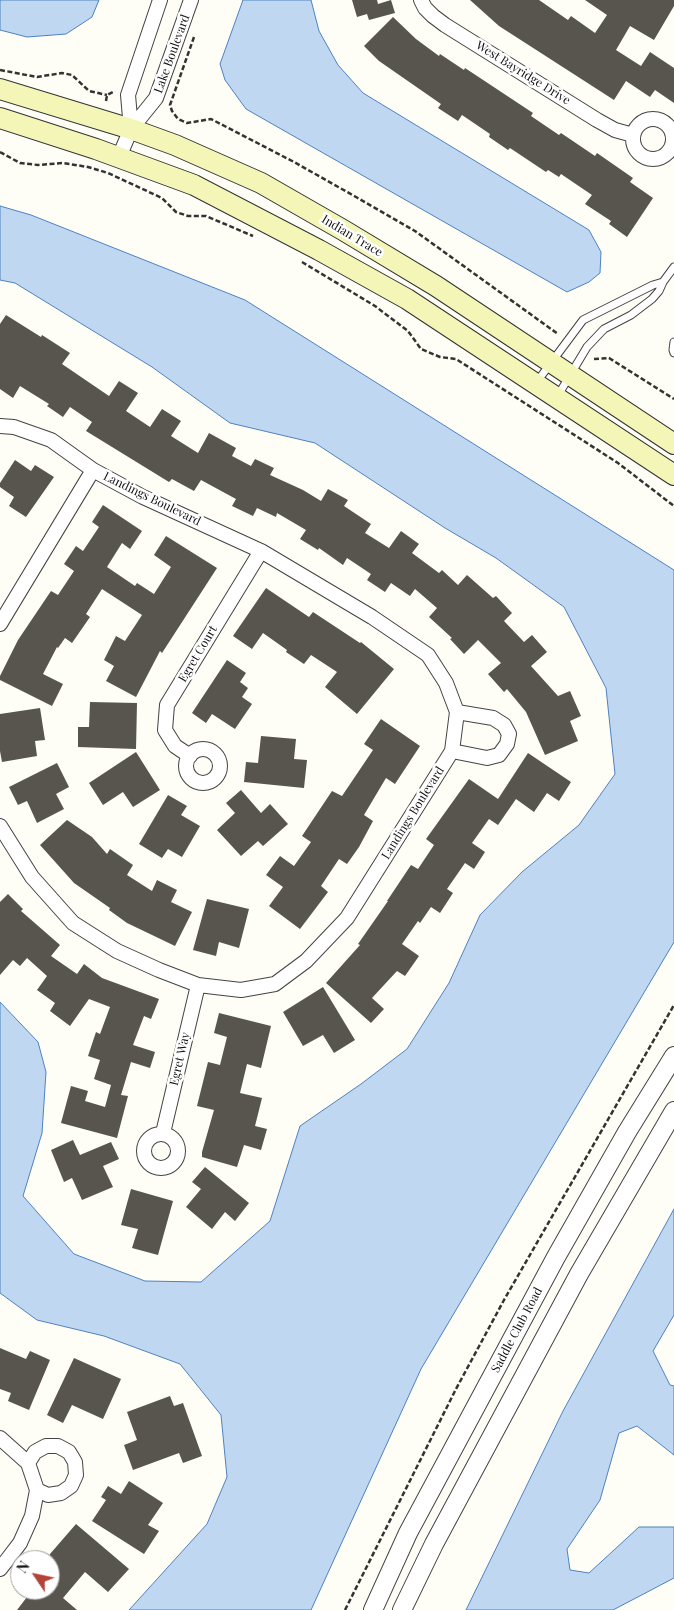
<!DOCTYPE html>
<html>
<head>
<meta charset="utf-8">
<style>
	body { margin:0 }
	#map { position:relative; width:674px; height:1610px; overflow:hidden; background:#fefdf6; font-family:"Playfair Display",serif }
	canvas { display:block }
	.north { position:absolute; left:10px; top:1550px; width:50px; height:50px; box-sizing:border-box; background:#fff; border:1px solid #a0a0a0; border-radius:50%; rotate:304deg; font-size:14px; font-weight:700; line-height:20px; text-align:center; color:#111 }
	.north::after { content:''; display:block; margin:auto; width:18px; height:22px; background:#b34337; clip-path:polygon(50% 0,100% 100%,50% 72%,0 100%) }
</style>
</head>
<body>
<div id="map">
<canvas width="674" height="1610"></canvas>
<div class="north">N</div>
</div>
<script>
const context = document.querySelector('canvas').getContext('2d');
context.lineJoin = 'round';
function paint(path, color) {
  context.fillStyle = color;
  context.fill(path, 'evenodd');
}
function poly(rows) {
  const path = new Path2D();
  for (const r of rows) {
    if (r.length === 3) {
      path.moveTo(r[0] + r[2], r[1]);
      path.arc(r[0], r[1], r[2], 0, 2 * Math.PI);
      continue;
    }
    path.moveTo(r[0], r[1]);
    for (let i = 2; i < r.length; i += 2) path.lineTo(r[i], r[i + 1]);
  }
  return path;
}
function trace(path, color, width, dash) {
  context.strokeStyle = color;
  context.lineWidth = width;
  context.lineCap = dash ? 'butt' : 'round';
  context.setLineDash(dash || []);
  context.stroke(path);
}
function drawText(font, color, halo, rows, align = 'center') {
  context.font = font + ' "Playfair Display",serif';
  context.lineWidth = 5;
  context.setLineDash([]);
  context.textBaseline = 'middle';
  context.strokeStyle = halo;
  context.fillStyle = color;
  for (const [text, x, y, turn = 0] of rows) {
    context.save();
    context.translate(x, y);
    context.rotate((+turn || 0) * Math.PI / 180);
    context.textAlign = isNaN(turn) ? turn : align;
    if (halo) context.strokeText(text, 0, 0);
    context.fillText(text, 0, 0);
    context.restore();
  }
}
const water = poly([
	[0,0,99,0,92,17,66,34,27,37,0,30,0,0],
	[243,0,311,0,319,31,338,65,363,93,589,230,601,252,600,273,589,282,567,292,246,109,225,80,220,64,243,0],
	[0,206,31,215,245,300,674,570,674,942,421,1369,311,1610,129,1610,207,1524,227,1477,221,1415,180,1364,104,1336,37,1320,0,1293,0,1002,38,1042,46,1072,42,1133,23,1196,74,1254,145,1281,201,1282,270,1221,300,1126,361,1084,407,1049,449,983,480,915,522,872,579,825,615,774,606,688,564,607,496,558,445,528,315,443,230,423,152,367,15,283,0,280,0,206],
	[674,1209,674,1315,653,1351,670,1385,674,1386,674,1455,637,1426,619,1433,600,1500,567,1549,570,1570,589,1573,639,1527,674,1527,674,1578,613,1610,466,1610,563,1411,674,1209]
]);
const building = poly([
	[352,0,377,0,378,4,391,0,395,13,369,20,367,14,357,17],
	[470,0,539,0,568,20,571,16,595,33,607,15,585,0,674,0,674,6,654,40,630,26,616,50,641,66,650,52,674,68,674,103,655,90,650,97,626,81,614,100,499,26],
	[393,17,416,39,439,56,440,54,464,70,465,68,533,113,531,116,559,135,561,133,595,156,597,153,633,178,630,182,653,198,627,237,609,224,611,221,585,204,592,195,561,174,559,177,548,170,546,172,510,148,508,150,489,137,490,134,462,115,458,121,438,108,441,104,379,61,364,46],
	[6,315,41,337,42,335,70,353,62,364,109,396,119,381,138,393,126,411,150,427,162,409,181,421,171,436,198,453,209,433,236,448,232,456,251,466,255,459,274,468,270,475,303,490,321,501,328,489,348,500,344,506,371,524,365,533,389,548,401,531,419,544,412,553,439,573,442,570,458,585,467,575,493,598,496,596,512,613,504,621,524,642,532,635,547,652,531,666,558,696,570,691,581,716,570,721,578,741,545,755,526,712,507,689,504,692,488,674,501,663,478,640,464,654,450,639,452,638,429,617,437,608,415,589,410,596,391,583,385,592,367,580,371,574,347,558,343,565,319,548,318,550,300,539,306,530,277,513,276,517,257,508,253,516,232,506,236,499,201,480,194,491,172,479,169,482,86,431,92,422,70,407,63,417,47,406,49,404,20,386,13,398,0,389,0,324],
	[15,460,31,471,35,465,54,477,26,517,9,506,14,497,0,487,0,483],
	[103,505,142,531,130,549,122,543,107,567,135,586,137,583,154,594,171,567,154,555,166,536,217,568,162,653,160,651,136,697,106,681,114,666,104,660,116,636,125,641,142,615,102,589,86,614,90,617,72,643,65,638,58,648,57,647,43,674,63,684,52,706,0,680,0,676,18,640,51,591,58,595,74,571,64,564,76,546,83,551,99,527,92,522],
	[266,588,309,617,313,612,360,643,361,642,394,669,357,714,325,687,337,672,311,655,304,664,286,652,287,650,263,633,252,649,233,636],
	[227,660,246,673,240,682,248,688,242,697,252,704,235,729,212,714,206,723,192,713],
	[90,702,137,703,136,749,78,747,78,727,89,727],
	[40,708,45,740,35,741,37,756,2,762,0,751,0,714],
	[381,719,420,746,395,784,386,778,364,815,373,821,359,847,347,864,339,859,321,886,328,892,300,929,269,906,283,887,266,875,280,856,294,866,311,842,302,836,332,791,342,796,373,750,364,744],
	[261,736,296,739,294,759,307,760,304,788,244,782,246,762,258,763],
	[136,752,160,790,133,807,123,792,103,805,89,783],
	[528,753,571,782,559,801,547,793,534,812,516,799,498,825,489,819,472,843,485,852,474,869,465,863,447,889,453,893,440,913,431,907,420,923,418,921,402,944,419,956,405,976,397,971,372,998,384,1009,371,1023,326,983,360,945,358,944,388,901,387,901,411,865,418,869,434,845,426,839,469,779,498,799],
	[57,763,69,787,56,794,64,809,37,823,27,801,18,805,9,787],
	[241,790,261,813,270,804,288,824,263,846,258,841,241,856,217,830,235,813,226,803],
	[168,795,187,806,181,815,200,826,182,857,168,849,162,858,139,844],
	[67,820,92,837,107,854,110,849,133,865,127,875,152,891,157,880,177,890,171,902,192,912,175,946,127,923,109,910,110,908,74,883,40,845],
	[8,894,23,909,21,911,60,945,51,956,77,974,84,964,102,978,159,999,151,1019,144,1016,133,1045,155,1052,150,1068,131,1062,121,1095,128,1096,117,1138,61,1123,71,1086,88,1091,85,1101,105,1107,111,1085,94,1079,100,1060,88,1056,96,1032,100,1034,110,1007,89,999,70,1026,50,1011,55,1003,37,990,47,976,27,958,20,966,13,960,0,975,0,902],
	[207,899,249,909,239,948,219,942,216,956,193,950],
	[323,987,355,1040,334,1053,323,1035,303,1046,283,1012],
	[219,1013,271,1026,261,1068,247,1064,240,1093,262,1098,255,1126,267,1129,261,1150,244,1145,237,1167,202,1157,202,1152,214,1110,197,1106,208,1062,220,1065,227,1037,214,1033],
	[73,1140,80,1155,111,1142,119,1159,103,1166,113,1187,82,1200,72,1178,64,1182,51,1150],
	[205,1167,249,1203,235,1221,225,1212,212,1229,186,1207,201,1189,192,1182],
	[131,1189,173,1201,158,1255,132,1248,138,1229,121,1225],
	[0,1348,26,1359,30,1351,50,1360,29,1410,8,1401,11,1393,0,1389],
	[74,1358,121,1379,103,1419,72,1405,63,1423,47,1415],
	[170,1396,174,1406,183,1403,202,1456,183,1463,179,1453,133,1470,124,1445,137,1440,127,1412],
	[129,1481,163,1503,148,1525,159,1531,144,1554,92,1521,106,1500,101,1497,108,1486,121,1494],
	[76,1524,129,1569,108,1592,85,1572,63,1598,77,1610,17,1610,27,1597,19,1590,50,1590,50,1554]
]);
const path = poly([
	[194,37,170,105,172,111,178,119,187,123,211,119,294,162,356,197,415,231,558,334],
	[0,70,37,77,62,73,72,75,89,91,107,95],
	[106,101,107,95,115,91],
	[0,152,20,163,38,165,63,163,88,167,108,173,162,198,176,212,188,216,206,216,253,236],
	[302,262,375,306,408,331,421,349,440,357,456,359,618,463,674,506],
	[594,359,609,358,674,399],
	[345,1610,456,1389,504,1300,674,1005]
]);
const service = poly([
	[674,342,673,350,674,353],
	[536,383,583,320,653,285,663,282],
	[557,397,587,347,604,329,631,315,652,299,659,291,663,282,674,267]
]);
const minor = poly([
	[421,0,425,8,433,16,445,25,597,120,615,130,633,135],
	[653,139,20],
	[131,129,128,95,160,0],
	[119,157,131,129,156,98,191,0],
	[0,426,14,427,51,440,93,470,143,497,261,551,372,617,428,655,446,683,457,712,452,751,347,918,306,961,275,984,241,990,198,985,159,970,117,951,73,923,32,877,0,826],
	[0,624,93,470],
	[203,766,17],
	[452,751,487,758,499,755,507,744,509,734,504,725,493,718,457,712],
	[190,756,175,746,165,730,167,705,261,551],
	[163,1133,198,985],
	[161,1151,17],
	[0,1438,28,1463,37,1490,32,1516,20,1543,0,1569],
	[28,1463,35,1452,46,1446,58,1446,69,1452,75,1462,76,1475,71,1486,61,1493,48,1495,37,1490]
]);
const tertiary = poly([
	[373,1610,408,1533,556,1257,627,1132,674,1056],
	[402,1610,434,1544,579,1274,674,1111]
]);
const secondary = poly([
	[0,89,131,129,175,145,261,183,343,230,436,286,674,444],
	[0,118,96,149,194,185,319,250,407,299,674,475]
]);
const streetNames = [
	["Lake Boulevard",172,54,-70],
	["West Bayridge Drive",523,73,32],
	["Indian Trace",352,236,31],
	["Landings Boulevard",152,499,26],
	["Egret Court",198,654,-59],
	["Landings Boulevard",413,813,-58],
	["Egret Way",180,1059,-77],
	["Saddle Club Road",517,1330,-62]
];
paint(water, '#bfd7f0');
trace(water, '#4e82bf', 1);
paint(building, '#58544e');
trace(service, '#444', 9);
trace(minor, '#444', 16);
trace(tertiary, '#444', 20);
trace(secondary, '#333', 22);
trace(path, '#333', 2.5, [5, 2.5]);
trace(service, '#fff', 7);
trace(minor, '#fff', 14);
trace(tertiary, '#fff', 18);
trace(secondary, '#f4f6b8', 20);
drawText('12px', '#111', '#fff', streetNames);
</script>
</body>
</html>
